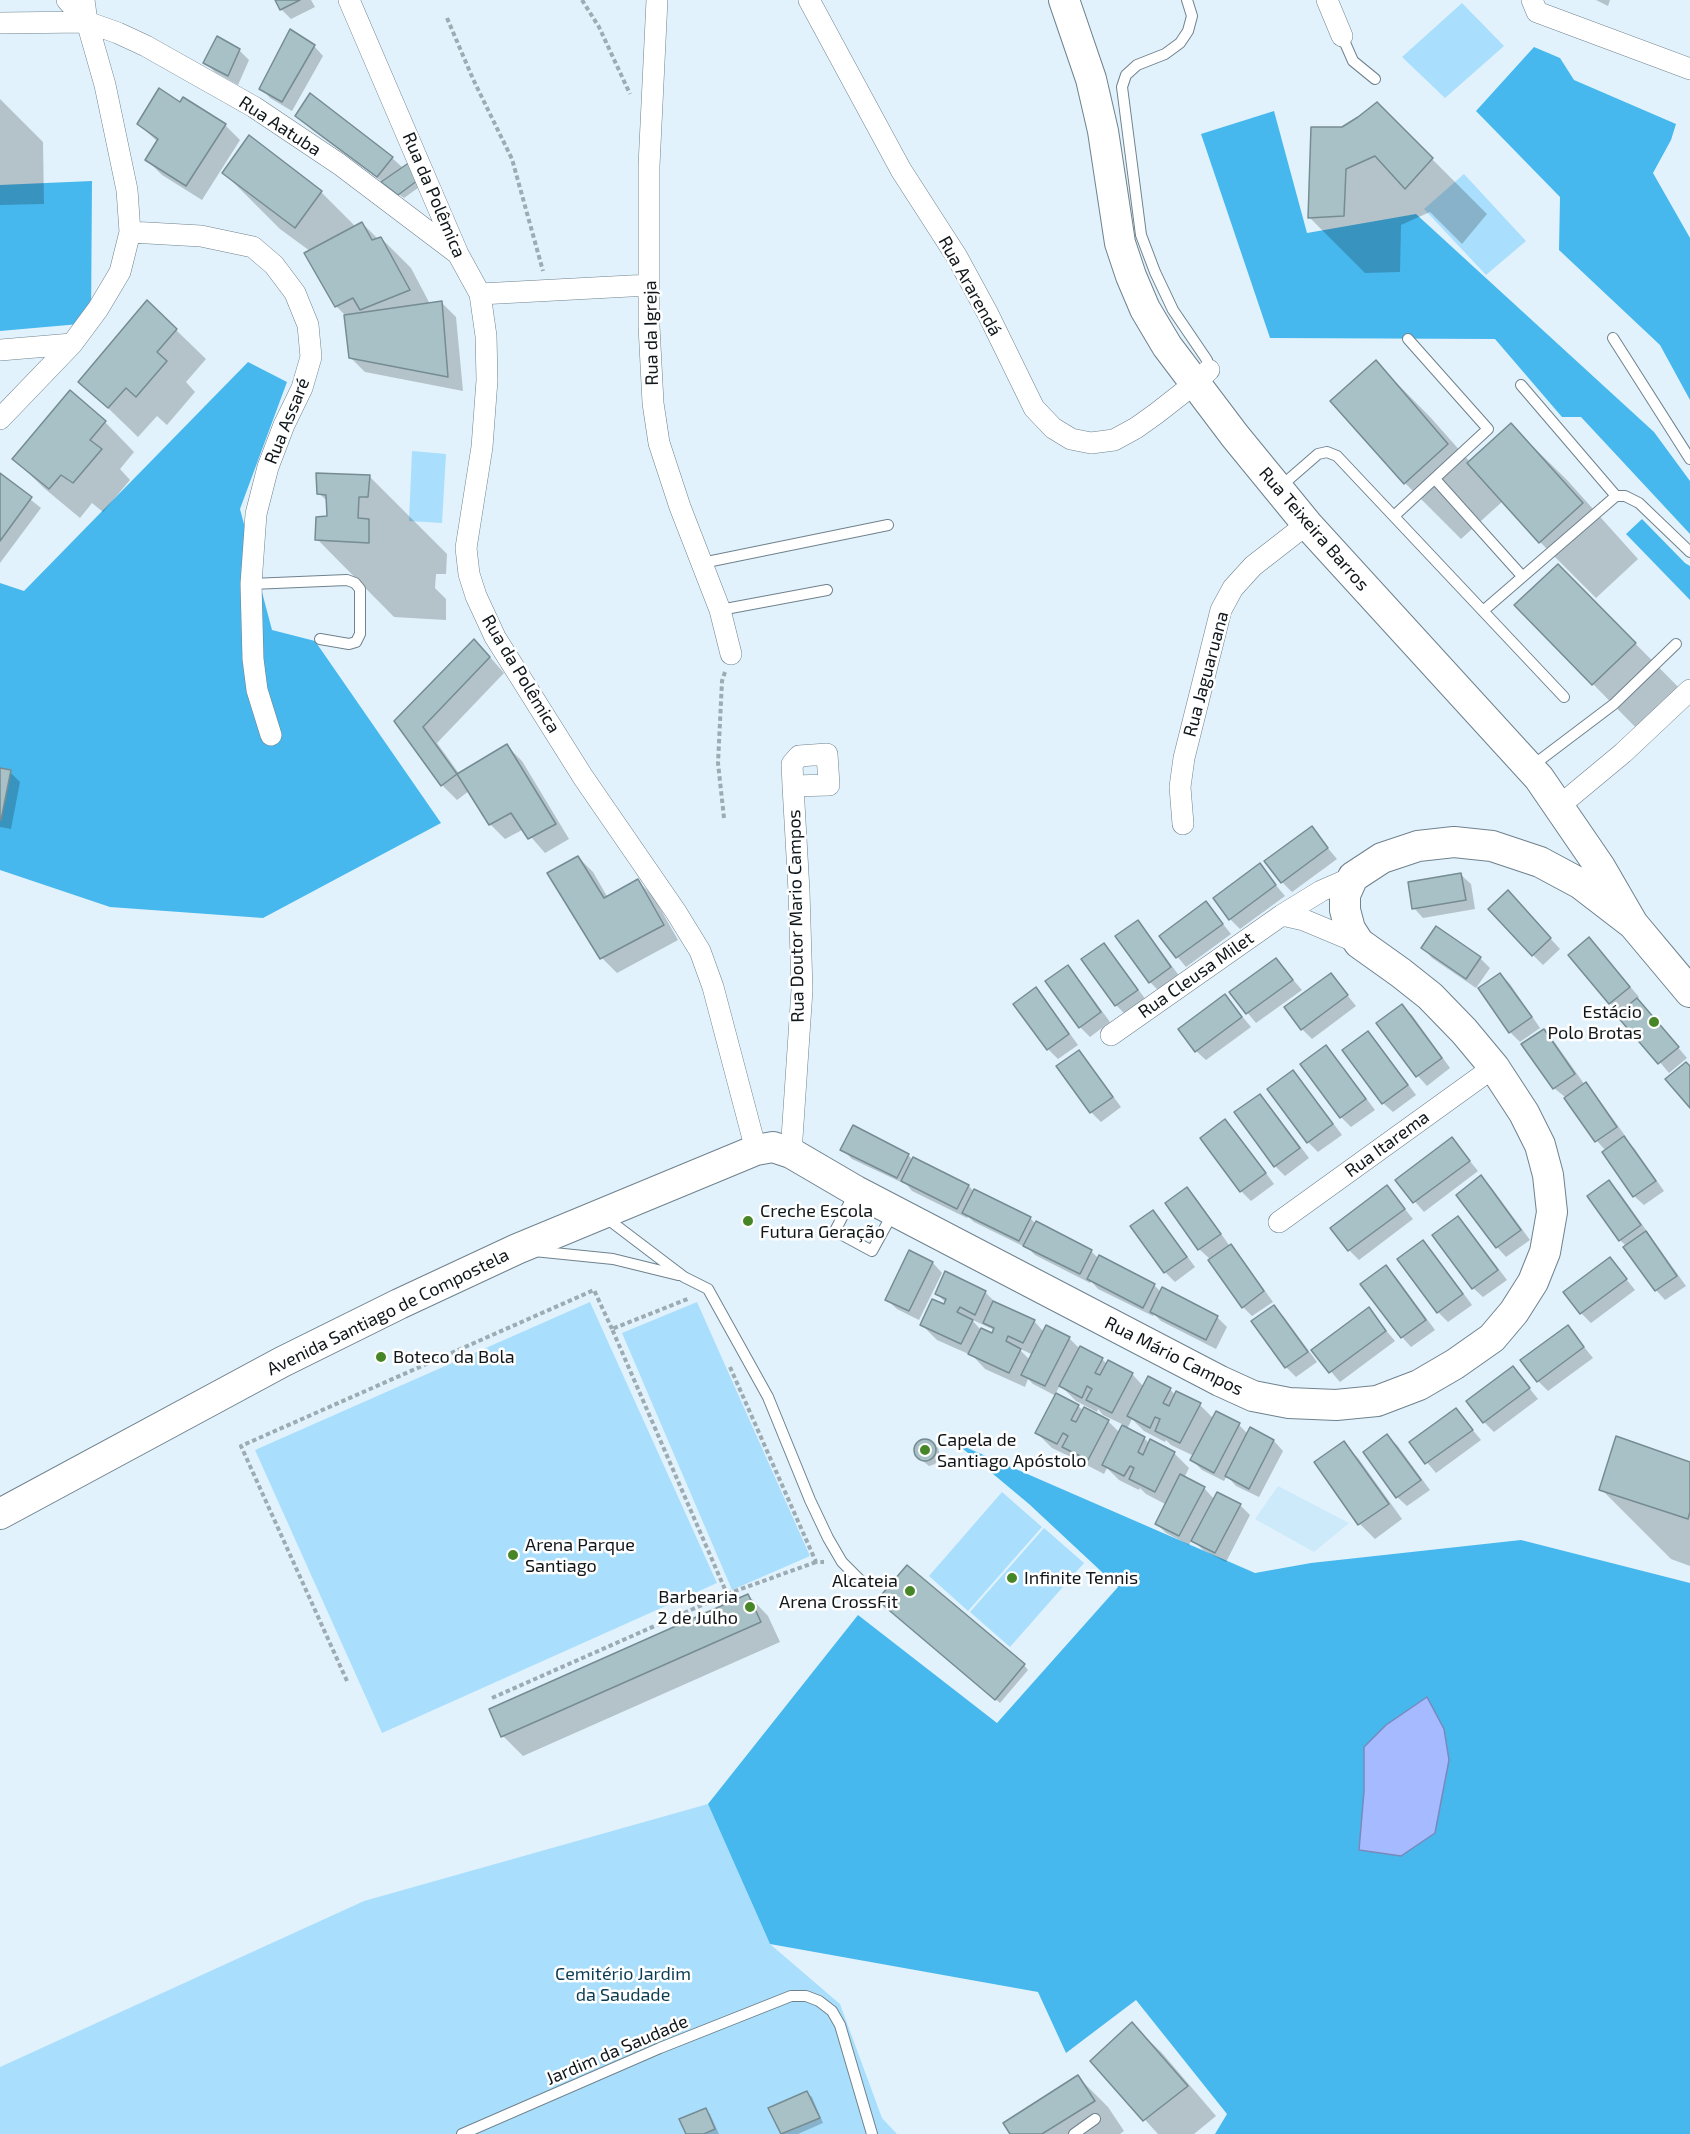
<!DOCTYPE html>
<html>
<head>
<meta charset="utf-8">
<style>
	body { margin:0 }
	canvas { display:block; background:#e1f2fc }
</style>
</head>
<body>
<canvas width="1690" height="2134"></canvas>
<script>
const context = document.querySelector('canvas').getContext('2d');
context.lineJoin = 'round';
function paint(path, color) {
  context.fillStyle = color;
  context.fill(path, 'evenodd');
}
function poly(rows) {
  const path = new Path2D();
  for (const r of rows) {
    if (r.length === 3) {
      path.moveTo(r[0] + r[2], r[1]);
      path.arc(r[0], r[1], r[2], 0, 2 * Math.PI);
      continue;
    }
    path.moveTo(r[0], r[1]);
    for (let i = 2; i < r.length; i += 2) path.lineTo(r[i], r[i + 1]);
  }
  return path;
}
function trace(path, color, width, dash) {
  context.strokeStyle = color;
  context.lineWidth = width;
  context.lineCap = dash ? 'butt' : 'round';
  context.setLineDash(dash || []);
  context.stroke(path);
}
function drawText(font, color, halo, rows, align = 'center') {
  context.font = font + ' "Exo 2",sans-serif';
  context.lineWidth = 5;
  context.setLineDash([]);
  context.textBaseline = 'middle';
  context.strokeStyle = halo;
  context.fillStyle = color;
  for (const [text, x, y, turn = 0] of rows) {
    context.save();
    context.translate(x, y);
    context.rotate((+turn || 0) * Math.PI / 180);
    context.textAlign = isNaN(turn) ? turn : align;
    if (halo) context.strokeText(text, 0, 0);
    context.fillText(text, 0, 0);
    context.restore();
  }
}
const built = poly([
	[1278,1486,1349,1523,1314,1552,1255,1519]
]);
const green = poly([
	[1462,3,1504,46,1445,98,1402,57],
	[1464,174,1526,241,1486,275,1424,209],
	[412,451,446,454,442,523,409,521],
	[590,1302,717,1583,382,1733,255,1450],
	[697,1302,810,1556,732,1590,622,1333],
	[1002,1492,1042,1527,968,1611,929,1576],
	[1044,1528,1084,1563,1010,1647,970,1612],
	[708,1804,770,1944,840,2004,882,2118,897,2134,0,2134,0,2067,364,1901]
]);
const forest = poly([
	[1534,47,1560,58,1574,80,1676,124,1671,140,1653,173,1690,238,1690,400,1660,345,1559,250,1560,197,1476,111],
	[1274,111,1307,233,1416,214,1654,432,1690,481,1690,534,1581,417,1562,417,1495,339,1270,338,1201,134],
	[92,181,91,323,0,331,0,185],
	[248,362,287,382,240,509,272,630,315,641,441,823,263,918,110,907,0,870,0,583,24,591],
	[1642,519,1685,563,1690,566,1690,600,1626,534],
	[956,1443,1255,1573,1311,1563,1521,1540,1690,1583,1690,2134,1215,2134,1227,2114,1136,2000,1066,2053,1038,1992,770,1944,708,1804,858,1615,997,1723,1118,1587,1029,1504]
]);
const water = poly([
	[1427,1697,1444,1729,1449,1760,1435,1833,1401,1856,1359,1850,1364,1791,1364,1747,1386,1725,1427,1697]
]);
const shadow = poly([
	[276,0,311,0,315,7,291,19,281,9],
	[1596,0,1610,0,1608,6],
	[314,46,323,56,292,111,270,98,261,88],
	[239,50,249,60,238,85,215,72,205,63],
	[311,96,392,158,422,185,404,198,312,130,297,115],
	[0,99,43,142,44,204,0,205],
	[1377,104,1487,214,1462,244,1430,212,1401,225,1400,272,1365,273,1309,217,1342,128],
	[138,124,225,125,240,140,202,200,162,175,147,160,158,142],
	[224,173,321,192,356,227,362,223,378,239,381,238,411,268,430,304,441,302,456,317,463,391,365,372,350,357,345,315,336,306,310,251,280,229],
	[176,330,206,359,186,382,195,392,167,425,157,416,138,437,80,381],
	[1376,362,1431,418,1470,462,1511,425,1567,480,1638,559,1596,598,1540,542,1503,501,1461,539,1405,483,1333,401],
	[105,422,134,452,120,469,130,480,103,512,92,503,80,518,44,488,14,459],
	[0,475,41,508,0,563],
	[369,476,447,554,446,574,436,574,435,588,446,599,446,620,394,617,317,539,328,517,328,502,319,493],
	[1614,622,1690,699,1648,740,1593,684],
	[489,656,504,673,437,743,460,775,507,746,522,761,569,839,545,853,524,829,505,839,490,824,469,791,457,800,442,785,396,721],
	[0,769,10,772,20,782,11,829,0,827],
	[1311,828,1337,859,1292,892,1282,882],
	[578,857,593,872,608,898,638,881,653,896,678,940,617,973,602,958],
	[1259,865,1285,896,1240,929,1230,919],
	[1461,875,1471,884,1475,909,1423,918,1414,908],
	[1517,902,1560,949,1543,965,1533,955],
	[1206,903,1231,934,1186,967,1161,937],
	[1137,922,1147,932,1180,977,1160,992,1150,982],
	[1104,945,1113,955,1146,1000,1126,1015,1116,1005],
	[1423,948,1480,958,1490,968,1476,988,1432,958],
	[1598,949,1639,997,1637,999,1687,1058,1669,1073,1570,955],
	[1276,960,1302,990,1256,1023,1231,993],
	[1067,967,1077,977,1110,1022,1090,1037,1080,1027],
	[1500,974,1510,984,1540,1028,1520,1042,1510,1032],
	[1331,975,1356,1006,1312,1039,1302,1029],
	[1035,989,1045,999,1078,1045,1058,1059,1048,1049,1015,1004],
	[1225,996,1251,1027,1206,1060,1196,1051],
	[1402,1006,1412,1015,1450,1068,1427,1086,1418,1076],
	[1544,1031,1553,1040,1585,1085,1595,1094,1626,1137,1624,1139,1634,1148,1664,1191,1644,1205,1634,1196,1606,1151,1597,1141,1565,1097,1554,1088,1524,1045],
	[1368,1033,1377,1042,1416,1095,1393,1112,1383,1103],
	[1326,1047,1335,1057,1375,1110,1351,1127,1341,1117,1302,1065],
	[1079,1052,1088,1062,1121,1107,1101,1122,1091,1112],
	[1292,1072,1302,1082,1342,1135,1318,1152,1308,1142,1269,1089],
	[1260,1096,1269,1105,1309,1158,1285,1176,1275,1166],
	[1225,1121,1235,1131,1274,1184,1251,1201,1241,1191],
	[1452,1139,1478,1171,1424,1212,1397,1181],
	[842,1149,908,1155,913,1160,969,1186,974,1192,1030,1218,1036,1224,1091,1251,1099,1259,1154,1285,1161,1292,1217,1317,1227,1327,1216,1349,1161,1321,1154,1314,1153,1316,1098,1289,1091,1281,1090,1283,1035,1255,1029,1249,974,1222,968,1217,967,1218,912,1191,907,1185,852,1159],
	[1481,1177,1491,1187,1530,1240,1506,1257,1497,1247,1458,1195],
	[1609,1182,1619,1192,1686,1286,1665,1300,1656,1290,1626,1246,1620,1240],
	[1387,1187,1413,1219,1359,1260,1349,1250],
	[1187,1189,1196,1198,1229,1245,1240,1256,1273,1302,1252,1316,1243,1307,1211,1260,1199,1249],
	[1153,1212,1162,1222,1195,1267,1175,1282,1165,1272],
	[1458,1218,1467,1227,1507,1280,1483,1297,1473,1288],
	[1423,1242,1433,1252,1472,1305,1448,1322,1438,1312],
	[1610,1259,1635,1290,1591,1323,1581,1313],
	[933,1263,942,1273,919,1320,897,1309,887,1300],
	[1386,1267,1396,1277,1435,1330,1411,1347,1402,1337],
	[985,1292,997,1304,1034,1321,1044,1332,1069,1338,1080,1349,1102,1359,1108,1365,1132,1374,1144,1387,1170,1389,1175,1395,1200,1405,1213,1418,1239,1425,1248,1434,1274,1441,1283,1451,1259,1497,1236,1486,1227,1476,1224,1481,1202,1470,1192,1460,1194,1456,1171,1445,1166,1440,1165,1442,1144,1431,1132,1419,1127,1429,1144,1438,1150,1444,1174,1453,1189,1468,1184,1478,1204,1488,1214,1499,1240,1505,1250,1515,1226,1562,1203,1550,1192,1539,1189,1545,1166,1533,1157,1524,1167,1505,1146,1494,1140,1488,1139,1490,1119,1480,1107,1468,1104,1474,1079,1461,1074,1456,1073,1458,1052,1448,1037,1433,1056,1396,1033,1384,1028,1379,1025,1387,985,1369,973,1356,937,1340,922,1325,945,1306,946,1303,937,1294],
	[971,1319,992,1329,994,1332,992,1335,980,1329],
	[1019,1348,1033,1355,1030,1360,1019,1349],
	[1060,1385,1076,1401,1097,1412,1098,1409,1103,1415,1124,1425,1120,1433,1108,1421,1084,1411,1078,1406,1055,1395],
	[1274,1307,1284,1317,1317,1362,1296,1377,1286,1367,1254,1322],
	[1368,1309,1395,1341,1340,1382,1313,1351],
	[1568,1327,1593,1358,1548,1391,1538,1381],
	[1513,1368,1538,1399,1494,1432,1484,1422],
	[1456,1410,1481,1440,1436,1473,1411,1443],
	[1387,1436,1397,1445,1430,1490,1407,1506,1397,1497],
	[926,1439,938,1448,940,1455,935,1464,929,1466,917,1456,914,1450,919,1441],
	[1343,1443,1358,1458,1402,1519,1375,1539,1360,1524],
	[1690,1464,1690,1566,1671,1559,1601,1489],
	[748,1595,768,1616,780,1642,523,1756,503,1736],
	[884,1605,1024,1665,1028,1670,1000,1703],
	[1132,2024,1162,2053,1216,2116,1194,2134,1158,2134,1092,2061],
	[1078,2077,1108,2107,1124,2131,1120,2134,1012,2134],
	[807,2093,812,2097,823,2123,798,2134,782,2134,770,2109],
	[706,2110,710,2114,719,2134,687,2134]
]);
const building = poly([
	[275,0,300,0,280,10,275,0],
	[290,29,315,45,282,102,259,89,290,29],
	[217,36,240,49,228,76,203,63,217,36],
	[159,88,180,102,183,97,226,124,186,186,145,160,158,139,137,124,159,88],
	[310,93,393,157,377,177,295,116,310,93],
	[1377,102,1433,158,1405,189,1375,156,1346,169,1344,216,1308,218,1311,127,1342,127,1358,117,1377,102],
	[249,135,322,191,295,228,222,173,249,135],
	[410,162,418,180,398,195,381,182,410,162],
	[362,222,372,240,381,237,410,290,360,310,353,298,335,307,304,253,362,222],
	[147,300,177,329,157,352,167,361,136,397,126,388,108,408,78,382,147,300],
	[442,301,448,377,349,358,344,315,442,301],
	[1376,360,1448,444,1404,484,1330,401,1376,360],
	[70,390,106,421,90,440,102,449,73,483,61,475,49,489,12,459,70,390],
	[1511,423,1583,503,1539,543,1467,463,1511,423],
	[0,473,32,497,0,541,0,473],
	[316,473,370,475,368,497,359,497,358,518,369,519,369,543,315,540,316,517,327,516,326,495,317,494,316,473],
	[1558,564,1636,643,1592,685,1514,605,1558,564],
	[474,639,490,657,423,727,457,774,441,786,394,721,474,639],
	[507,744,556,824,528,839,511,813,489,825,457,774,507,744],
	[0,768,11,770,1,820,0,820,0,768],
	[1312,826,1328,848,1281,883,1264,861,1312,826],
	[578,856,604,898,638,879,664,925,600,959,547,873,578,856],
	[1260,863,1276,885,1229,920,1213,898,1260,863],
	[1461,873,1466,900,1412,909,1408,882,1461,873],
	[1508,890,1551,938,1532,956,1488,909,1508,890],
	[1206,901,1223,924,1176,958,1159,936,1206,901],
	[1138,920,1171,967,1149,983,1115,936,1138,920],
	[1436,926,1481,957,1466,979,1421,948,1436,926],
	[1589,937,1630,987,1609,1004,1568,955,1589,937],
	[1104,943,1138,990,1115,1006,1081,959,1104,943],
	[1276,958,1293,980,1246,1014,1229,992,1276,958],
	[1068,965,1101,1012,1079,1028,1045,981,1068,965],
	[1331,973,1348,995,1301,1030,1284,1007,1331,973],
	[1500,973,1532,1017,1509,1033,1478,988,1500,973],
	[1036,987,1069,1034,1047,1050,1013,1004,1036,987],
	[1225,994,1242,1017,1195,1052,1178,1029,1225,994],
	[1637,998,1679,1047,1658,1064,1616,1015,1637,998],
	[1402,1004,1442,1058,1416,1077,1376,1023,1402,1004],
	[1544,1029,1575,1074,1553,1089,1521,1044,1544,1029],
	[1368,1031,1408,1085,1382,1104,1342,1050,1368,1031],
	[1326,1045,1366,1099,1340,1118,1300,1064,1326,1045],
	[1079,1050,1113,1097,1090,1113,1056,1066,1079,1050],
	[1686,1062,1690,1066,1690,1108,1665,1079,1686,1062],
	[1293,1070,1333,1124,1307,1143,1267,1089,1293,1070],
	[1586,1082,1617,1127,1595,1142,1564,1098,1586,1082],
	[1260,1094,1300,1148,1274,1167,1234,1112,1260,1094],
	[1225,1119,1266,1173,1240,1192,1200,1138,1225,1119],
	[853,1125,909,1154,897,1178,840,1150,853,1125],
	[1624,1136,1656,1181,1633,1197,1602,1152,1624,1136],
	[1452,1137,1470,1161,1413,1203,1395,1180,1452,1137],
	[913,1157,969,1185,957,1209,901,1181,913,1157],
	[1481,1175,1521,1230,1496,1248,1456,1195,1481,1175],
	[1609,1180,1641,1225,1619,1241,1587,1196,1609,1180],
	[1387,1185,1405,1209,1348,1251,1330,1228,1387,1185],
	[1187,1187,1221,1234,1198,1250,1165,1203,1187,1187],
	[974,1189,1031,1217,1019,1241,962,1213,974,1189],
	[1153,1210,1187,1257,1164,1273,1130,1226,1153,1210],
	[1458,1216,1498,1270,1472,1289,1432,1235,1458,1216],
	[1036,1221,1092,1250,1080,1274,1023,1246,1036,1221],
	[1646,1231,1677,1276,1655,1291,1623,1247,1646,1231],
	[1423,1240,1463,1294,1437,1313,1397,1259,1423,1240],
	[1231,1244,1264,1291,1242,1308,1208,1260,1231,1244],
	[909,1250,933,1262,909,1311,885,1300,909,1250],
	[1099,1255,1155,1284,1143,1308,1087,1279,1099,1255],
	[1610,1257,1627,1279,1580,1314,1563,1292,1610,1257],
	[1386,1265,1426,1320,1401,1338,1360,1284,1386,1265],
	[945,1271,986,1291,975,1315,960,1307,957,1312,973,1320,961,1344,920,1325,932,1299,944,1304,946,1299,935,1294,945,1271],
	[1162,1287,1218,1316,1206,1340,1150,1312,1162,1287],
	[993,1301,1035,1320,1023,1343,1008,1336,1006,1341,1021,1349,1009,1373,968,1354,981,1328,992,1333,994,1328,983,1323,993,1301],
	[1274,1305,1308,1352,1285,1368,1251,1321,1274,1305],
	[1369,1307,1386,1331,1329,1373,1311,1350,1369,1307],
	[1046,1325,1070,1337,1045,1386,1021,1375,1046,1325],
	[1568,1325,1584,1347,1537,1382,1520,1360,1568,1325],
	[1080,1346,1103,1358,1095,1373,1100,1375,1108,1360,1133,1373,1112,1413,1086,1400,1092,1389,1087,1386,1082,1398,1059,1386,1080,1346],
	[1513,1366,1530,1388,1483,1423,1466,1401,1513,1366],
	[1148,1376,1171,1388,1163,1403,1169,1406,1176,1391,1201,1403,1180,1443,1155,1431,1160,1419,1155,1417,1150,1428,1127,1416,1148,1376],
	[1056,1393,1079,1405,1071,1420,1076,1422,1084,1407,1109,1420,1088,1460,1062,1447,1068,1436,1063,1433,1057,1444,1035,1433,1056,1393],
	[1456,1408,1473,1430,1425,1464,1409,1442,1456,1408],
	[1216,1411,1240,1423,1214,1473,1190,1460,1216,1411],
	[1122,1425,1145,1437,1138,1452,1143,1455,1150,1439,1175,1452,1155,1492,1129,1479,1134,1468,1130,1466,1124,1476,1102,1465,1122,1425],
	[1250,1427,1274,1440,1249,1489,1225,1476,1250,1427],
	[1387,1434,1421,1480,1396,1498,1363,1452,1387,1434],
	[1616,1436,1690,1462,1690,1512,1688,1519,1599,1490,1616,1436],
	[925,1450,11],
	[1344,1441,1389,1504,1358,1525,1314,1462,1344,1441],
	[1180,1474,1205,1487,1179,1536,1155,1524,1180,1474],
	[1217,1492,1241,1504,1215,1553,1191,1541,1217,1492],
	[907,1565,1025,1664,995,1700,877,1600,907,1565],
	[748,1594,761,1622,501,1737,489,1709,748,1594],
	[1132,2022,1188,2086,1143,2121,1090,2061,1132,2022],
	[1078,2075,1095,2101,1042,2134,1010,2134,1003,2123,1078,2075],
	[807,2091,820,2118,781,2134,768,2108,807,2091],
	[706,2108,715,2129,704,2134,686,2134,679,2119,706,2108]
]);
const path = poly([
	[582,0,599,27,630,94],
	[447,18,473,79,512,159,543,271],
	[724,818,718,763,722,681,725,672],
	[730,1367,816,1562,824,1562],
	[727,1594,816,1562],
	[347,1681,241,1446,594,1290,612,1329],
	[492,1698,727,1594,612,1329,690,1298]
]);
const lane = poly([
	[1187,0,1192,16,1188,31,1180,43,1165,54,1137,65,1126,75,1122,87,1141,235,1155,272,1173,310,1207,360,1209,370],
	[1342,36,1353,61,1375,79],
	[1613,338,1690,459],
	[1521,385,1616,496],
	[1435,479,1522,576],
	[1280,487,1318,454,1327,452,1337,456,1564,697],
	[1394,516,1488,429,1408,339],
	[702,563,888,525],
	[251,584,347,580,355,583,360,589,360,634,356,642,349,644,320,639],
	[720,610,827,590],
	[1483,611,1616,496,1625,496,1639,503,1690,552],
	[1532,766,1614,704,1676,644],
	[855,1192,835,1231,872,1251,893,1213],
	[605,1217,684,1277,708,1289,768,1397,810,1500,828,1538,842,1562,862,1582],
	[534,1251,613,1259,678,1275],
	[462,2134,660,2048,791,1996,806,1996,819,2001,832,2011,840,2025,872,2134],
	[1074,2134,1095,2119]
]);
const street = poly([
	[67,0,87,22],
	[349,0,458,254,480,294,486,336,487,380,482,447,466,548,469,574,476,596,495,637,583,777,676,912,700,951,713,987,756,1150],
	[657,0,649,166,649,326,653,403,659,443,680,507,720,610,731,654],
	[809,0,901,170,957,257,988,314,1034,408,1053,428,1071,439,1091,443,1114,440,1136,428,1157,413,1194,384,1209,370],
	[1327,0,1342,36],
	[1532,0,1537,12,1690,69],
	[0,23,87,22,118,33,146,46,254,107,339,164,458,254],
	[130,232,201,236,253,247,274,265,295,293,308,325,311,357,302,388,284,425,268,467,256,514,251,584,253,659,257,690,271,735],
	[480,294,649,285],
	[0,350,72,344],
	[0,419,72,344,98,309,120,272,130,232,127,190,105,85,87,22,84,0],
	[1558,807,1623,753,1690,690],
	[1183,824,1180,787,1184,758,1221,610,1233,588,1253,566,1307,524],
	[1282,915,1304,920,1359,943],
	[1111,1035,1282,915,1321,891,1353,877],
	[791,1153,802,990,799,891,793,786,792,764,799,756,827,754,829,785,793,786],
	[1279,1222,1494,1067]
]);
const secondary = poly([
	[1064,0,1091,79,1103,131,1120,243,1131,276,1145,309,1167,346,1235,436,1307,524,1539,778,1600,867,1633,924,1690,992],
	[0,1514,282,1362,399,1304,517,1249,756,1150,773,1147,791,1153,856,1191,1220,1381,1253,1396,1289,1403,1336,1405,1377,1401,1419,1385,1455,1364,1492,1338,1514,1312,1533,1282,1545,1252,1552,1212,1548,1175,1540,1145,1524,1113,1494,1067,1464,1031,1430,996,1401,973,1359,943,1350,929,1345,910,1345,895,1353,877,1382,858,1418,846,1454,842,1492,846,1540,862,1581,884,1633,924]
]);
const markers = [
	[1654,1022,6,"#478626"],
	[748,1221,6,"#478626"],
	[381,1357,6,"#478626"],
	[925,1450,6,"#478626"],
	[513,1555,6,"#478626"],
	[1012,1578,6,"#478626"],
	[910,1591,6,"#478626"],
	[750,1607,6,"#478626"]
];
const streetNames = [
	["Rua Aatuba",280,126,33],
	["Rua da Polêmica",434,195,67],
	["Rua Ararendá",970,286,61],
	["Rua da Igreja",651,333,-91],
	["Rua Assaré",287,421,-68],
	["Rua Teixeira Barros",1314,529,49],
	["Rua da Polêmica",521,674,59],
	["Rua Jaguaruana",1206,674,-75],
	["Rua Doutor Mario Campos",796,916,-91],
	["Rua Cleusa Milet",1196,975,-35],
	["Rua Itarema",1387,1144,-36],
	["Avenida Santiago de Compostela",388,1312,-26],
	["Rua Mário Campos",1174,1356,27],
	["Jardim da Saudade",617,2050,-23]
];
const poiNames = [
	["Estácio",1642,1012,"right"],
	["Polo Brotas",1642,1033,"right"],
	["Creche Escola",760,1211],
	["Futura Geração",760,1232],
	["Boteco da Bola",393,1357],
	["Capela de",937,1440],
	["Santiago Apóstolo",937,1461],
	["Arena Parque",525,1545],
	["Santiago",525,1566],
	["Infinite Tennis",1024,1578],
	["Alcateia",898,1581,"right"],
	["Arena CrossFit",898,1602,"right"],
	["Barbearia",738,1597,"right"],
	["2 de Julho",738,1618,"right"]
];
const parkNames = [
	["Cemitério Jardim",623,1974],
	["da Saudade",623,1995]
];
paint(built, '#cdeafa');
paint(green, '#a9dffd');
paint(forest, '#47b8ee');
paint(water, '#a5baff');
trace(water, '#7889bb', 1.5);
paint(shadow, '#0003');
paint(building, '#a8c1c7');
trace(building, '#758c92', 1.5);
trace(lane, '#6f828d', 12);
trace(street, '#6f828d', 22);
trace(secondary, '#6f828d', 32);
trace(path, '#9dabb3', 4, [4.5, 3]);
trace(lane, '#fff', 10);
trace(street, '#fff', 21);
trace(secondary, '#fff', 30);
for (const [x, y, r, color] of markers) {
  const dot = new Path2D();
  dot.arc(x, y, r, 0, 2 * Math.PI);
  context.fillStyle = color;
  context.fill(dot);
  trace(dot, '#fff', 2);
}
drawText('18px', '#10171b', '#fff', streetNames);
drawText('18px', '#10171b', '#fff', poiNames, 'left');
drawText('18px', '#0b3c52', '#fff', parkNames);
</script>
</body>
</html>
